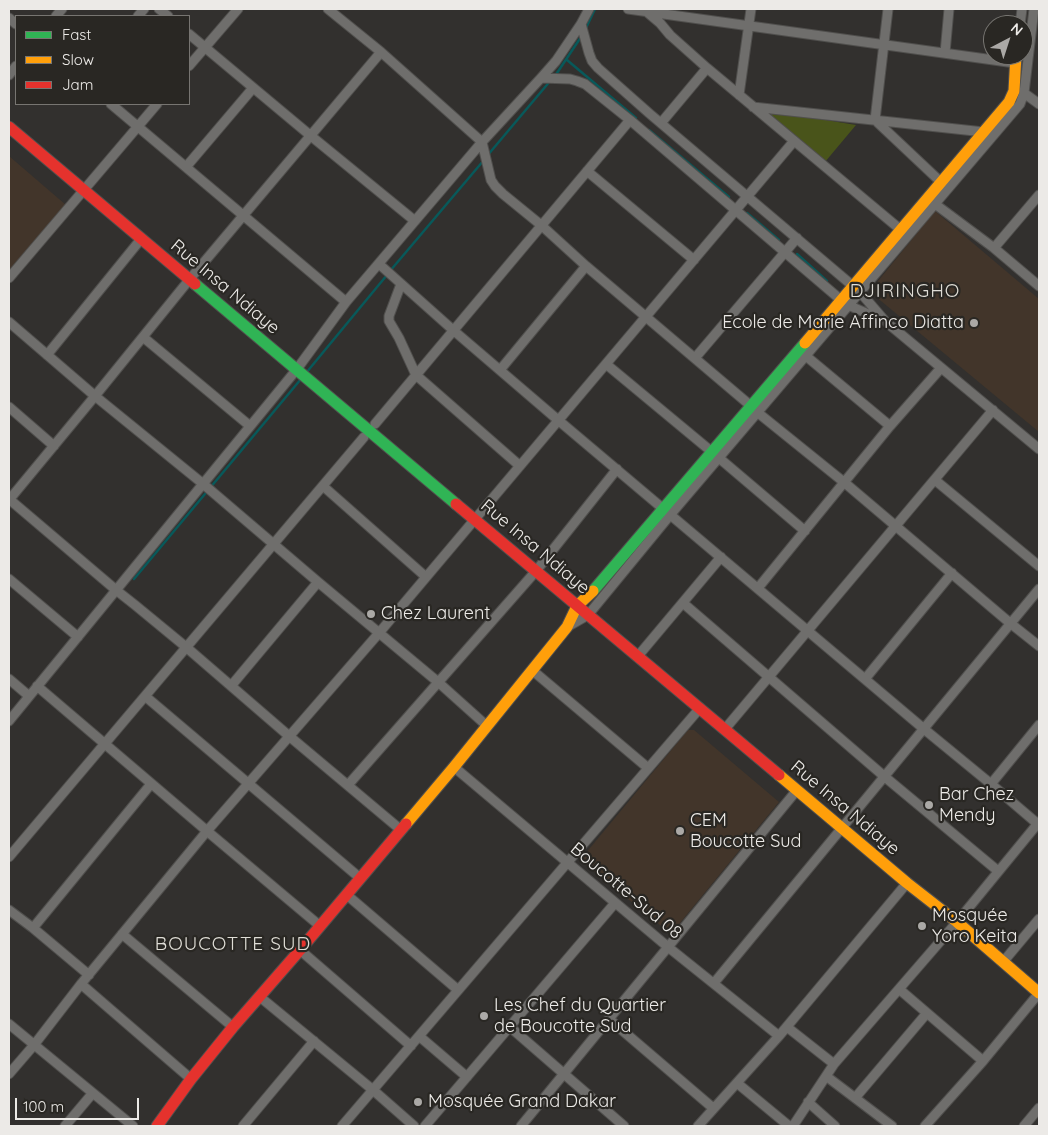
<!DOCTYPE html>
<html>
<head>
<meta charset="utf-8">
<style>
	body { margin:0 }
	#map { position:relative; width:1048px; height:1135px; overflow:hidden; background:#32302e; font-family:Quicksand,sans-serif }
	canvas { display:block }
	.frame { position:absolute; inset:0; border:10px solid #eceae7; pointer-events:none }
	.legend { position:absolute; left:15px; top:15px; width:175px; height:90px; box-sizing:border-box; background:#292723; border:1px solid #777571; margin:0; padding:6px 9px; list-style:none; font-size:15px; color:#eceae7 }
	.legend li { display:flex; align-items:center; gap:10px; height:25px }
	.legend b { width:25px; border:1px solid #777571 }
	.north { position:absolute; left:983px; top:15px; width:50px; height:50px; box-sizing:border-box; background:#292723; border:1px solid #777571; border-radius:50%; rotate:40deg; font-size:14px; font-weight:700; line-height:20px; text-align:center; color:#eceae7 }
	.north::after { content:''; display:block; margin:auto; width:18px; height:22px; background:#aba9a6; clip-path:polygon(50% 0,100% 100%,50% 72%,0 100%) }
	.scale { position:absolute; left:15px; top:1098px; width:124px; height:22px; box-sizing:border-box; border:2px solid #eceae7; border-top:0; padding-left:6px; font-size:15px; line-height:18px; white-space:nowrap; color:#eceae7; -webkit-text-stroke:4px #292723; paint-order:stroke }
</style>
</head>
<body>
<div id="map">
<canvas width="1048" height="1135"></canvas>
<div class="frame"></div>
<ul class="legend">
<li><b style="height:6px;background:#30b455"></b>Fast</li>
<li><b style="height:6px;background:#ff9f0a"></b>Slow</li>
<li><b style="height:6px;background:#e5322d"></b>Jam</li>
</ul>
<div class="north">N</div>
<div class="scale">100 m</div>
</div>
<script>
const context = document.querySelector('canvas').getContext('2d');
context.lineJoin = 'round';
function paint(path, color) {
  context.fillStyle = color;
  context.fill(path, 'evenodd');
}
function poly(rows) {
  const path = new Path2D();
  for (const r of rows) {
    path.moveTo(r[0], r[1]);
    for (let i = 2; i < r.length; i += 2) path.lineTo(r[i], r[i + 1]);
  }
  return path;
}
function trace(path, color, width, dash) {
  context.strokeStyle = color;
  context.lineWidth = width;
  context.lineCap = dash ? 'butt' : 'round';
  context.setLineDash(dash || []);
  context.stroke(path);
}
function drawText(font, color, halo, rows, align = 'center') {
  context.font = font + ' Quicksand,sans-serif';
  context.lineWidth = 4.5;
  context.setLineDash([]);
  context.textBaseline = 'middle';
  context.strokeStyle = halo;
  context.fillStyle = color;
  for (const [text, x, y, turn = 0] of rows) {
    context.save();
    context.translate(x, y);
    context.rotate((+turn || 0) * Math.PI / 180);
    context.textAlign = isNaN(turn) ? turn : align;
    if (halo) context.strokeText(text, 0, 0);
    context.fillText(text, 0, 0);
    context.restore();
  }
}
const education = poly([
	[9,156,66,205,9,271],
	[935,211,1039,299,1039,432,875,296,874,286],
	[688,730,694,730,779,802,671,934,580,860]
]);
const green = poly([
	[765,110,856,125,825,162]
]);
const stream = poly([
	[585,30,595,9],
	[567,60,636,118],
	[555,76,581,37],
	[649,130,729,197],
	[487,156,551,80],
	[747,213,779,240],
	[797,254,827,281],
	[390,271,484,160],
	[306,373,387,275],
	[134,579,301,379]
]);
const street = poly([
	[159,9,168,16],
	[328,9,381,52,482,142,491,180,495,186,503,194,541,225,586,266,751,406],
	[628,9,1015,63],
	[888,9,875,120,944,185],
	[647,12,660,23,670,35,707,68,901,230],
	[56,16,62,9],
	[138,16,144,9],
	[9,18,16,24],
	[581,24,589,53,592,61,598,68,650,114,860,292,885,321,1039,449],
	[1020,25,1022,9],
	[189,34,311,136,415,221],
	[945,53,949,9],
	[189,66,238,9],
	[9,75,16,66],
	[541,78,570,79,577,81,585,84,630,120,841,300,848,305,882,320],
	[1024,93,1039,104],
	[739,95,751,9],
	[111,104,346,302],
	[753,107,984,132],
	[661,123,707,68],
	[186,167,253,88],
	[587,171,694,260],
	[935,204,994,248,1039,286],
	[994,248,1039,195],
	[379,264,453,330,558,420,924,729,991,784,1039,825],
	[9,278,157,104],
	[401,284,389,316,389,321,399,338,416,375,520,466],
	[9,322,95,396,202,483,318,582,438,682,487,726],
	[143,337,250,426],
	[47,355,141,239],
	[806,356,890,426],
	[695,358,797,238],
	[606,364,712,452,805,531],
	[500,370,586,266],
	[9,407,54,446],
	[757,412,845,483,1010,623,1039,646],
	[375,424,630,120],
	[935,480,1039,566],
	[323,486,426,577],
	[9,499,116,590,135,605,186,647,289,736,401,830],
	[9,500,95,396,189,280,381,52],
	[9,579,78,637],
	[758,588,890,426,941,368],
	[683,603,885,777,998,871],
	[567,627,588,615,671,514,1020,104,1024,93,1034,9],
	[638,656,721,557],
	[532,670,648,768],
	[9,679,29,696],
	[865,679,952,573],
	[37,686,207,831,320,926],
	[231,686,318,582],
	[145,696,360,878],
	[9,721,297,369,346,302,482,142,541,78,556,61,581,24,589,9],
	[725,729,993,410],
	[454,767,668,947,779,1036],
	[991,784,1039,725],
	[348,785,536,571,617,469],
	[9,857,364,437],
	[347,895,458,990],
	[9,910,33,928,89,975],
	[33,928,151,784],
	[122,934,233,1027],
	[300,950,411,1046],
	[1003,962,1039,919],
	[714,983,1039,589],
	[81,984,191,1079],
	[899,989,983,1061],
	[260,997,373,1090,414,1126],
	[609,1019,713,1108],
	[9,1024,133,1126],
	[510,1027,624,1126],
	[787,1027,834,1064],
	[419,1036,467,1077],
	[9,1074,34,1045,81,984,207,831,379,633,794,141],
	[826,1076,892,1126],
	[737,1083,789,1126],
	[855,1098,927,1013],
	[808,1102,835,1126],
	[65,1126,92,1094],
	[243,1126,314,1041],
	[342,1126,567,863,700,708],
	[425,1126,615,903],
	[521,1126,797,790],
	[698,1126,779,1036,907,883],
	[793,1126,834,1064,957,922,1039,822],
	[925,1126,983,1061,1039,993],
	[1024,1126,1039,1108]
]);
const fast = poly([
	[195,284,456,504],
	[593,591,805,343]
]);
const slow = poly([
	[805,343,1009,102,1014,91,1016,55],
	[779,775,907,883,957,922,1039,993],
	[406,824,454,767,567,627,577,606,593,591]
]);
const jam = poly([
	[9,127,195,284],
	[456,504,779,775],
	[157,1126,191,1079,233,1027,300,950,406,824]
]);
const markers = [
	[974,323,5,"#aba9a6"],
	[371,614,5,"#aba9a6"],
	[929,805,5,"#aba9a6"],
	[680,831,5,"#aba9a6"],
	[922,926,5,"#aba9a6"],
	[484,1016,5,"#aba9a6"],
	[418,1102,5,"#aba9a6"]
];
const streetNames = [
	["Rue Insa Ndiaye",225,287,40],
	["Rue Insa Ndiaye",535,547,40],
	["Rue Insa Ndiaye",845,808,40],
	["Boucotte-Sud 08",626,891,40]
];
const poiNames = [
	["Ecole de Marie Affinco Diatta",964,323,"right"],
	["Chez Laurent",381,614],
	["Bar Chez",939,795],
	["Mendy",939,816],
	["CEM",690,821],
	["Boucotte Sud",690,842],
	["Mosquée",932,916],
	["Yoro Keita",932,937],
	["Les Chef du Quartier",494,1006],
	["de Boucotte Sud",494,1027],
	["Mosquée Grand Dakar",428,1102]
];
const neighbourhoodNames = [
	["DJIRINGHO",905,291],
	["BOUCOTTE SUD",233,944]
];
paint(education, '#42352a');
paint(green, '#49541a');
trace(stream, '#08595a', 2.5);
trace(street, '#504f4d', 11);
trace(fast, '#504f4d', 13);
trace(slow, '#504f4d', 13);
trace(jam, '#504f4d', 13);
trace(street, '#6f6e6c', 9);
trace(fast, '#30b455', 11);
trace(slow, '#ff9f0a', 11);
trace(jam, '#e5322d', 11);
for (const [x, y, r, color] of markers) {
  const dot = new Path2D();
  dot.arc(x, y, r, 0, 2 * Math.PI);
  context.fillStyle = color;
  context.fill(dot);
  trace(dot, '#292723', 2);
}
drawText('18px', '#eceae7', '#292723', streetNames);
drawText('18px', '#eceae7', '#292723', poiNames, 'left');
context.letterSpacing = '1px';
drawText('19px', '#dfddd6', '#292723', neighbourhoodNames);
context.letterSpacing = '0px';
</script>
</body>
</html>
